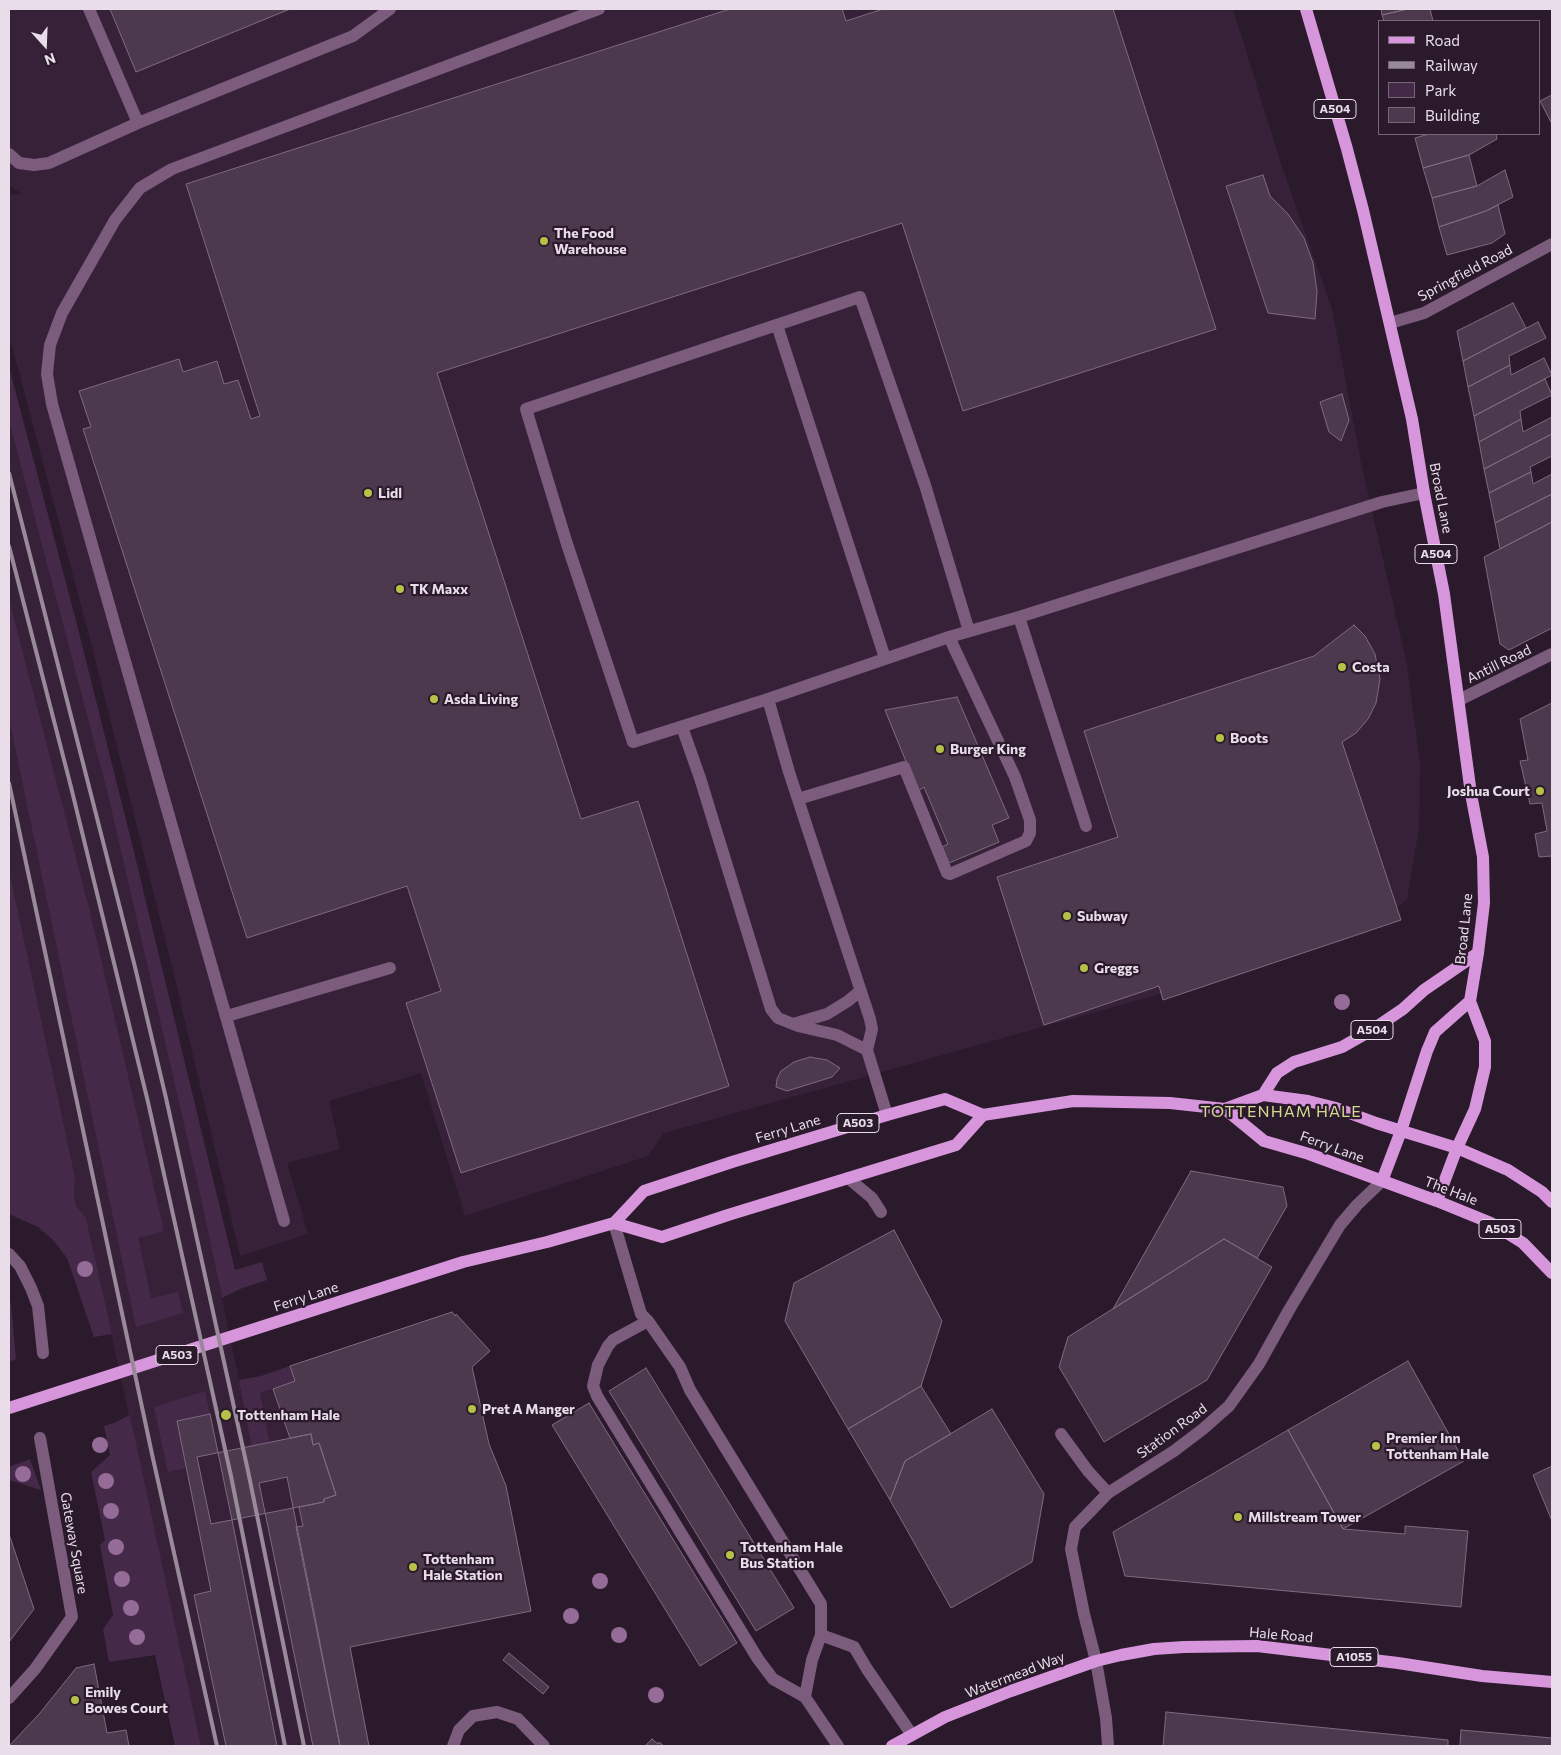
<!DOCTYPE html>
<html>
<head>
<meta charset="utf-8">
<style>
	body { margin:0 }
	#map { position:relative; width:1561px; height:1755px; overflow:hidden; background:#2b1a2c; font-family:Commissioner,sans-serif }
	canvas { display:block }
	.frame { position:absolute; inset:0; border:10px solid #e9dde9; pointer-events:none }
	.legend { position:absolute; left:1378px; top:20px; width:162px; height:115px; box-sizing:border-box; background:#2b1a2c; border:1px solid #776878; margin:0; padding:6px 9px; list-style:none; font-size:15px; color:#e9dde9 }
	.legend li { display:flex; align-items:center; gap:10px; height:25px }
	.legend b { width:25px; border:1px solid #776878 }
	.north { position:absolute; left:20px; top:20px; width:50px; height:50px; -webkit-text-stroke:4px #2b1a2c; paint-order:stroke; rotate:160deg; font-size:14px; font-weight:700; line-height:20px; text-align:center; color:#e9dde9 }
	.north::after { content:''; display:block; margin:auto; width:18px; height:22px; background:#e9dde9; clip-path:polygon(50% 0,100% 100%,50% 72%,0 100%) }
</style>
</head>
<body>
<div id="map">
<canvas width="1561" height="1755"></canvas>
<div class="frame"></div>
<ul class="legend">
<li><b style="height:6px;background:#d796dc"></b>Road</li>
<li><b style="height:6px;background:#988a99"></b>Railway</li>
<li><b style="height:14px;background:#452948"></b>Park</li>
<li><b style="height:14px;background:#4c394d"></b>Building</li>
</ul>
<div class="north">N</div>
</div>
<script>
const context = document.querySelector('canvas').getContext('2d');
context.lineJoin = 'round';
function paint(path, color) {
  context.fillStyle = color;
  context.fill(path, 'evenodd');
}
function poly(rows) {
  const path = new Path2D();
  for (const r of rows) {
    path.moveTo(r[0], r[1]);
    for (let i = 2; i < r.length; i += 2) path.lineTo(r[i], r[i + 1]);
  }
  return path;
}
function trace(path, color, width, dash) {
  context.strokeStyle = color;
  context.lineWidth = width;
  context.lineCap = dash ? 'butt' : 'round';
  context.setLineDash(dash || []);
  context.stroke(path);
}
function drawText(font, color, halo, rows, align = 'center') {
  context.font = font + ' Commissioner,sans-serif';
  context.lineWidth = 4.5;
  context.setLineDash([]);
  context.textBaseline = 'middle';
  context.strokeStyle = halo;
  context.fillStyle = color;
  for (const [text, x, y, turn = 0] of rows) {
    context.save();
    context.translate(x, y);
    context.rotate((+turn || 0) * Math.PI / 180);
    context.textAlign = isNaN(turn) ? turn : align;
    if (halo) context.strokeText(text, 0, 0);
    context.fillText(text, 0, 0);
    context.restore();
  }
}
const built = poly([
	[9,9,1233,9,1282,167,1332,309,1361,462,1407,665,1420,763,1419,829,1407,899,1367,933,1292,957,664,1133,648,1156,465,1216,421,1073,329,1101,340,1149,287,1163,308,1234,240,1256,177,987,90,639,9,335,9,195,22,194,9,185],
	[9,421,107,791,200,1194,239,1380,261,1376,452,1312,455,1315,456,1314,490,1351,472,1368,489,1444,506,1486,531,1611,350,1647,369,1746,201,1746,86,1218,76,1206,74,1195,75,1177,9,870]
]);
const green = poly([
	[9,367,75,617,133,848,235,1270,262,1262,267,1280,240,1289,222,1298,200,1194,107,791,9,421],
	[9,599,90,912,164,1231,138,1238,151,1298,178,1292,183,1313,136,1327,9,718],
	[9,870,75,1177,74,1195,76,1206,86,1218,112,1334,94,1337,67,1258,53,1240,38,1227,9,1214],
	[9,1301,11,1303,16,1359,9,1362],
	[290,1366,295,1381,260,1393,270,1445,252,1448,239,1380,261,1376],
	[205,1391,210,1414,177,1421,186,1468,168,1472,154,1407],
	[130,1415,201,1746,175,1746,155,1655,109,1662,103,1629,113,1615,100,1545,105,1540,91,1472,110,1455,104,1426,114,1423],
	[30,1459,41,1490,9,1480,9,1467]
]);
const building = poly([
	[110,9,290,9,136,72,110,9],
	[730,9,842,9,846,21,883,9,1113,9,1216,329,963,411,902,223,437,373,581,819,638,801,729,1086,461,1173,406,1003,441,991,407,886,247,938,83,429,91,427,79,391,179,359,183,372,217,361,224,384,238,380,251,419,260,416,186,184,730,9],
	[1381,9,1408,9,1382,15,1381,9],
	[1408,9,1430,9,1433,21,1384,21,1382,15,1408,9],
	[1552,95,1552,124,1540,101,1552,95],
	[1429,134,1496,134,1497,139,1469,155,1423,168,1415,138,1429,134],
	[1469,155,1477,186,1432,198,1423,168,1469,155],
	[1505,170,1513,197,1486,211,1439,227,1432,198,1477,186,1505,170],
	[1263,175,1270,196,1288,214,1304,238,1313,263,1317,292,1315,319,1268,313,1226,186,1263,175],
	[1498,205,1505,234,1492,243,1447,255,1439,227,1486,211,1498,205],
	[1513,303,1526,328,1463,361,1457,331,1513,303],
	[1538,322,1546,338,1509,356,1510,365,1468,387,1463,361,1538,322],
	[1544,358,1552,375,1474,416,1468,387,1510,365,1511,375,1544,358],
	[1545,379,1552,395,1520,411,1521,419,1479,442,1474,416,1545,379],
	[1342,394,1349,420,1341,441,1329,432,1320,402,1342,394],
	[1552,417,1552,434,1484,469,1479,442,1521,419,1523,432,1552,417],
	[1552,434,1552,456,1530,467,1531,472,1489,493,1484,469,1552,434],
	[1531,472,1533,484,1552,474,1552,494,1495,523,1489,493,1531,472],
	[1552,494,1552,522,1500,549,1495,523,1552,494],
	[1552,522,1552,628,1509,650,1500,644,1484,557,1552,522],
	[1354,625,1365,636,1375,654,1380,679,1376,703,1368,719,1356,733,1342,742,1401,920,1163,1000,1159,986,1044,1025,997,877,1118,837,1084,731,1314,656,1354,625],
	[957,697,1009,818,992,825,999,842,949,863,942,847,948,844,924,787,918,791,885,710,957,697],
	[1552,703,1552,862,1551,856,1539,857,1535,834,1547,831,1542,803,1530,804,1520,761,1528,760,1520,719,1552,703],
	[810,1057,827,1060,840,1068,832,1077,787,1091,776,1087,777,1079,781,1071,794,1062,810,1057],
	[1191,1171,1283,1187,1287,1206,1257,1258,1224,1239,1113,1309,1191,1171],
	[894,1230,942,1321,921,1386,848,1429,785,1321,794,1283,894,1230],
	[1224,1239,1272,1267,1207,1380,1104,1442,1059,1367,1068,1337,1224,1239],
	[452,1312,455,1316,456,1314,490,1351,472,1367,489,1444,506,1486,531,1611,350,1647,369,1746,340,1746,296,1527,303,1526,299,1507,324,1502,324,1499,336,1495,319,1443,313,1445,311,1434,290,1438,273,1389,295,1381,290,1366,452,1312],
	[1408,1361,1464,1461,1343,1529,1288,1430,1408,1361],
	[646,1368,794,1608,756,1631,609,1391,646,1368],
	[921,1386,951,1434,905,1461,890,1500,848,1429,921,1386],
	[589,1403,737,1643,700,1666,552,1425,589,1403],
	[992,1409,1044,1494,1032,1562,951,1608,890,1500,905,1461,992,1409],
	[210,1414,232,1520,277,1746,226,1746,194,1595,211,1591,177,1421,210,1414],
	[1288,1430,1343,1529,1405,1534,1405,1526,1468,1531,1461,1607,1125,1576,1113,1532,1288,1430],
	[311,1434,313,1445,319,1443,336,1495,324,1499,324,1502,211,1524,197,1457,311,1434],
	[1552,1466,1552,1521,1533,1475,1552,1466],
	[287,1477,313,1607,340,1746,313,1746,259,1483,287,1477],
	[9,1534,34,1609,9,1642,9,1534],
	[509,1653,549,1687,543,1694,503,1660,509,1653],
	[94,1664,107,1733,126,1730,129,1746,9,1746,40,1713,76,1668,94,1664],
	[1166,1712,1448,1740,1448,1746,1163,1746,1166,1712],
	[1461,1730,1552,1738,1552,1746,1460,1746,1461,1730],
	[652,1739,658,1744,659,1742,664,1746,645,1746,652,1739]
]);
const service = poly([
	[89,9,138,123],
	[9,154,19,163,34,165,49,163,138,123,353,36,390,9],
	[777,325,885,658],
	[1019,617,1086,826],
	[969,631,925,485,860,297,526,409,567,544,633,742,768,699,949,637,1019,617,1382,502,1424,493],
	[768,699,789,772,870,1019,872,1029,867,1050,887,1115],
	[682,727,700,778,771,1009,778,1018,798,1026,837,1035,867,1050],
	[798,799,904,767,947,873,950,874,1026,841,1030,833,1030,820,1015,777,949,637],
	[227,1016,390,968],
	[793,1024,827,1014,848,1001,860,991],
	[848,1178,872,1198,881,1212],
	[284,1221,52,404,47,374,50,345,62,313,115,220,140,188,172,169,599,9],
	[614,1223,641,1314,648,1321,680,1367,690,1390,821,1604,821,1635,812,1660,805,1697],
	[9,1254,20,1266,31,1288,38,1306,43,1353],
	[648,1321,613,1340,608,1346,598,1365,593,1386,597,1396,758,1659,773,1679,805,1697,838,1746],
	[1061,1434,1088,1471,1108,1493],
	[821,1635,854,1647,867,1669,912,1735],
	[453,1746,459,1730,473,1716,497,1712,518,1719,544,1746]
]);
const pedestrian = poly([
	[9,1698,35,1669,72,1617,40,1438]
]);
const minor = poly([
	[1390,323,1424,313,1552,244],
	[1459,700,1552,654],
	[1108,1746,1106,1718,1096,1661,1084,1614,1071,1549,1075,1527,1108,1493,1174,1451,1203,1429,1229,1406,1259,1364,1289,1310,1340,1225,1357,1205,1382,1181]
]);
const primary = poly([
	[1306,9,1347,149,1363,210,1412,419,1424,493,1444,594,1471,794,1483,857,1484,903,1478,953,1470,1001,1485,1041,1485,1067,1475,1109,1457,1148,1437,1201],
	[1263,1095,1277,1073,1294,1062,1342,1047,1372,1030,1403,1009,1424,990,1478,953],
	[1225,1109,1264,1141,1309,1154,1437,1201,1491,1223,1523,1243,1552,1273],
	[1382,1181,1401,1131,1427,1051,1435,1032,1470,1001],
	[614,1223,662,1237,728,1215,956,1145,983,1115],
	[9,1408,463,1262,547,1242,614,1223,644,1191,732,1162,887,1115,945,1099,983,1115,1073,1101,1170,1103,1225,1109,1263,1095,1308,1101,1336,1108,1376,1123,1457,1148,1508,1170,1542,1192,1552,1202],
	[892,1746,945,1717,1011,1691,1096,1661,1121,1655,1154,1649,1184,1647,1257,1646,1398,1663,1482,1676,1552,1682]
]);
const rail = poly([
	[9,473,135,967,166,1098,248,1471,304,1746],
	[9,546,71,787,148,1102,231,1476,285,1746],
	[9,783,152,1454,217,1746]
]);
const trees = [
	[1342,1002],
	[85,1269],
	[100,1445],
	[23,1474],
	[106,1481],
	[111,1511],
	[116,1547],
	[122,1579],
	[600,1581],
	[131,1608],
	[571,1616],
	[619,1635],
	[137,1637],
	[656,1695]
];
const markers = [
	[544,241,5,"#b6c148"],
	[368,493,5,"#b6c148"],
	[400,589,5,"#b6c148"],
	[1342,667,5,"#b6c148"],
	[434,699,5,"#b6c148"],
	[1220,738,5,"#b6c148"],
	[940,749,5,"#b6c148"],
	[1540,791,5,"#b6c148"],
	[1067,916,5,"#b6c148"],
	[1084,968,5,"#b6c148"],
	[472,1409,5,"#b6c148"],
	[226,1415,6,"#b6c148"],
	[1376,1446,5,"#b6c148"],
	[1238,1517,5,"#b6c148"],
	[730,1555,5,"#b6c148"],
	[413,1567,5,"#b6c148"],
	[75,1700,5,"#b6c148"]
];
const shields = [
	[1335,109,42],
	[1436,554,42],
	[1372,1030,42],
	[858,1123,42],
	[1500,1229,42],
	[177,1355,42],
	[1354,1657,48]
];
const shieldNames = [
	["A504",1335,109],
	["A504",1436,554],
	["A504",1372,1030],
	["A503",858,1123],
	["A503",1500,1229],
	["A503",177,1355],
	["A1055",1354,1657]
];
const poiNames = [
	["The Food",554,233],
	["Warehouse",554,249],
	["Lidl",378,493],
	["TK Maxx",410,589],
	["Costa",1352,667],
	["Asda Living",444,699],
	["Boots",1230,738],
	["Burger King",950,749],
	["Joshua Court",1530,791,"right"],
	["Subway",1077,916],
	["Greggs",1094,968],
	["Pret A Manger",482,1409],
	["Tottenham Hale",237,1415],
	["Premier Inn",1386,1438],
	["Tottenham Hale",1386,1454],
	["Millstream Tower",1248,1517],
	["Tottenham Hale",740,1547],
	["Bus Station",740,1563],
	["Tottenham",423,1559],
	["Hale Station",423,1575],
	["Emily",85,1692],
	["Bowes Court",85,1708]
];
const streetNames = [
	["Springfield Road",1465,273,-28],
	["Broad Lane",1441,498,79],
	["Antill Road",1499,664,-26],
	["Broad Lane",1464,929,-84],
	["Ferry Lane",788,1129,-17],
	["Ferry Lane",1332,1147,20],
	["The Hale",1451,1191,21],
	["Ferry Lane",306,1297,-18],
	["Station Road",1172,1431,-36],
	["Gateway Square",74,1543,80],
	["Hale Road",1281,1635,5],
	["Watermead Way",1015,1675,-21]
];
const quarterNames = [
	["TOTTENHAM HALE",1281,1112]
];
paint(built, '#372139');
paint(green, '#452948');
paint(building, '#4c394d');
trace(building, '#7f6a80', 1);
trace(service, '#7b5c7d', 12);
trace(pedestrian, '#7b5c7d', 12);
trace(minor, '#7b5c7d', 12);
trace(primary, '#d796dc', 12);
trace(rail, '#988a99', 4);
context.fillStyle = '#956b98';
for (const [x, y] of trees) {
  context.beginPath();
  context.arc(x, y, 8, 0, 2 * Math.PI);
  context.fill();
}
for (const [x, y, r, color] of markers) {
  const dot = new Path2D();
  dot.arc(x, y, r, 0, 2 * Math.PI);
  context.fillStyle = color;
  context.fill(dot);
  trace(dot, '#2b1a2c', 2);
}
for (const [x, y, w] of shields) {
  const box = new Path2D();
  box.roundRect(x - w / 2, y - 9.5, w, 19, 4);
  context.fillStyle = '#2b1a2c';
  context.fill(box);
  trace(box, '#e9dde9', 1);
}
drawText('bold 12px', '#e9dde9', null, shieldNames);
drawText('bold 14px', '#e9dde9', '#2b1a2c', poiNames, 'left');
drawText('14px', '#e9dde9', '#2b1a2c', streetNames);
context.letterSpacing = '1px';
drawText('16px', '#d1da8d', '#2b1a2c', quarterNames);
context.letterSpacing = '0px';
</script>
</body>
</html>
